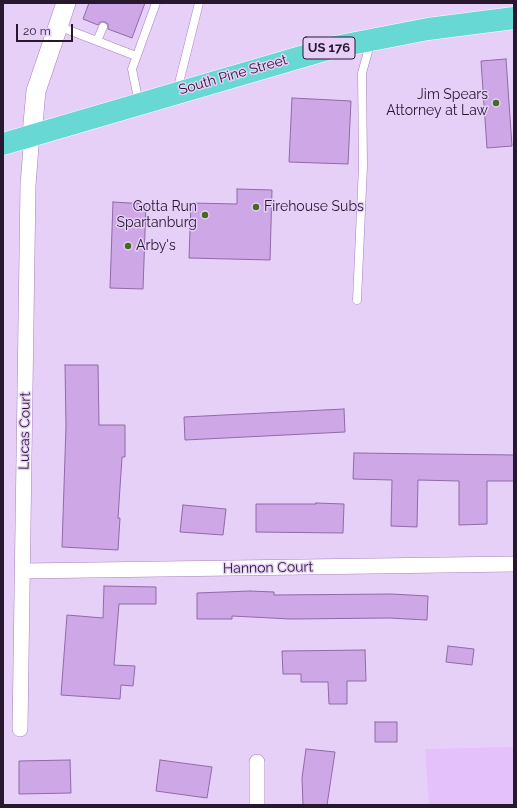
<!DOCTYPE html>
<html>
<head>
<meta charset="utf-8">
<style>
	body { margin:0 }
	#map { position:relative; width:517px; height:808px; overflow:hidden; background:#e7d0f8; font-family:Raleway,sans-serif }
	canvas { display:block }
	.frame { position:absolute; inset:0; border:4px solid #271830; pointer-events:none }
	.scale { position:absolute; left:16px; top:24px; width:57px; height:18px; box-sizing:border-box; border:2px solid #271830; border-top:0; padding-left:5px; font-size:12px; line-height:14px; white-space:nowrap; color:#271830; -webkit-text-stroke:3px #e7d0f8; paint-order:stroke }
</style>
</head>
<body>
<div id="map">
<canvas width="517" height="808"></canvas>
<div class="frame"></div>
<div class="scale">20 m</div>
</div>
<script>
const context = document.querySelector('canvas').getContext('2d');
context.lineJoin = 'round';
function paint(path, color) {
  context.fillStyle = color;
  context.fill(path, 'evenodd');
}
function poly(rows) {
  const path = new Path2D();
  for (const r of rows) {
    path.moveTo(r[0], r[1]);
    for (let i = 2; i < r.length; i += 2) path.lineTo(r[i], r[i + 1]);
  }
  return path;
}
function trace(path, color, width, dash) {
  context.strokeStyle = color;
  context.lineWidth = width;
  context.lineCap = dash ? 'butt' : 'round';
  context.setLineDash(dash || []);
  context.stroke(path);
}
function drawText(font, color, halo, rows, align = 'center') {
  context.font = font + ' Raleway,sans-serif';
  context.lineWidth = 3;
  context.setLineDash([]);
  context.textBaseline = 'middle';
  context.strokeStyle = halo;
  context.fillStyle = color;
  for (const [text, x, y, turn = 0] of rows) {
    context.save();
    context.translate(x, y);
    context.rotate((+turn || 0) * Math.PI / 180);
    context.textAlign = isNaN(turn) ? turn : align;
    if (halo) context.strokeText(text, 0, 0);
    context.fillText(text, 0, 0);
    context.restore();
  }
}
const built = poly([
	[514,747,514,805,429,805,425,749]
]);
const building = poly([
	[89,3,145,3,132,38,108,29,108,24,105,22,100,22,98,25,83,19,89,3],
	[506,59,512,146,487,148,481,61,506,59],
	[292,98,351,101,348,164,289,162,292,98],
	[237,189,272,190,270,260,189,258,191,203,237,204,237,189],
	[113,202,146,204,143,289,110,288,113,202],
	[65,365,98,365,99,425,125,425,125,457,122,457,118,518,120,518,118,550,62,547,66,426,65,365],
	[344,409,345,432,185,440,184,417,344,409],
	[354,453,514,455,514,481,487,481,487,524,459,525,459,481,418,480,417,527,391,526,392,480,353,479,354,453],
	[316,503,344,504,343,533,256,532,256,504,316,504,316,503],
	[183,505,226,509,223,535,180,532,183,505],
	[104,586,156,587,156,604,119,604,114,665,135,666,133,686,121,685,120,699,61,695,67,615,103,618,104,586],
	[250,591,274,592,274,595,391,594,428,596,427,620,389,618,290,619,232,616,232,619,197,619,197,593,250,591],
	[448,646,474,649,472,665,446,662,448,646],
	[365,650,366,681,347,681,347,704,329,704,328,682,301,682,301,674,283,674,282,651,365,650],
	[375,722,397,722,397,742,375,742,375,722],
	[306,749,335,752,327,805,303,805,302,778,306,749],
	[70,760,71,793,19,794,19,761,70,760],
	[160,760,212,767,207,798,156,791,160,760]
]);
const service = poly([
	[58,26,136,56],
	[97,41,103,27],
	[177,91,199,3],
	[139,103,132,69,156,3],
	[357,300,363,166,362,73,371,41]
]);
const minor = poly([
	[23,571,514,564],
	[20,729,28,185,32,134],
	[257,762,257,805]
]);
const tertiary = poly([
	[32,134,36,91,66,3]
]);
const trunk = poly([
	[3,144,335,47,428,29,514,18]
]);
const markers = [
	[496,103,4,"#476a22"],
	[256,207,4,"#476a22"],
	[205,215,4,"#476a22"],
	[128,246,4,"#476a22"]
];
const shields = [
	[329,48,52]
];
const shieldNames = [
	["US 176",329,48]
];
const streetNames = [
	["South Pine Street",233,75,-16],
	["Lucas Court",25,431,-89],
	["Hannon Court",268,568,-1]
];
const poiNames = [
	["Jim Spears",488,95],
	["Attorney at Law",488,111],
	["Gotta Run",197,207],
	["Spartanburg",197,223],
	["Firehouse Subs",264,207,"left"],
	["Arby's",136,246,"left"]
];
paint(built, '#e4c1fb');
paint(building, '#cea7e7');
trace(building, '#8e6aa6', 1);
trace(service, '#a781bf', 9);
trace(minor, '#a781bf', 16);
trace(tertiary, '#a781bf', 20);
trace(trunk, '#fff', 23);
trace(service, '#fff', 8);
trace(minor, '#fff', 15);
trace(tertiary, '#fff', 19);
trace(trunk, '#68d8d4', 22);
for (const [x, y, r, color] of markers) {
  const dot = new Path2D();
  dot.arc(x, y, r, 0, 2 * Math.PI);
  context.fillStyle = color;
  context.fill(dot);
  trace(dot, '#e7d0f8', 1.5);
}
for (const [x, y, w] of shields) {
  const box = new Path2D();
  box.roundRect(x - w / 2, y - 11, w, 22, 3);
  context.fillStyle = '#e7d0f8';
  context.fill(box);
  trace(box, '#271830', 1);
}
drawText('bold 13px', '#271830', null, shieldNames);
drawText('14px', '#271830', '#e7d0f8', streetNames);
drawText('14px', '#271830', '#e7d0f8', poiNames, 'right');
</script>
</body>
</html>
